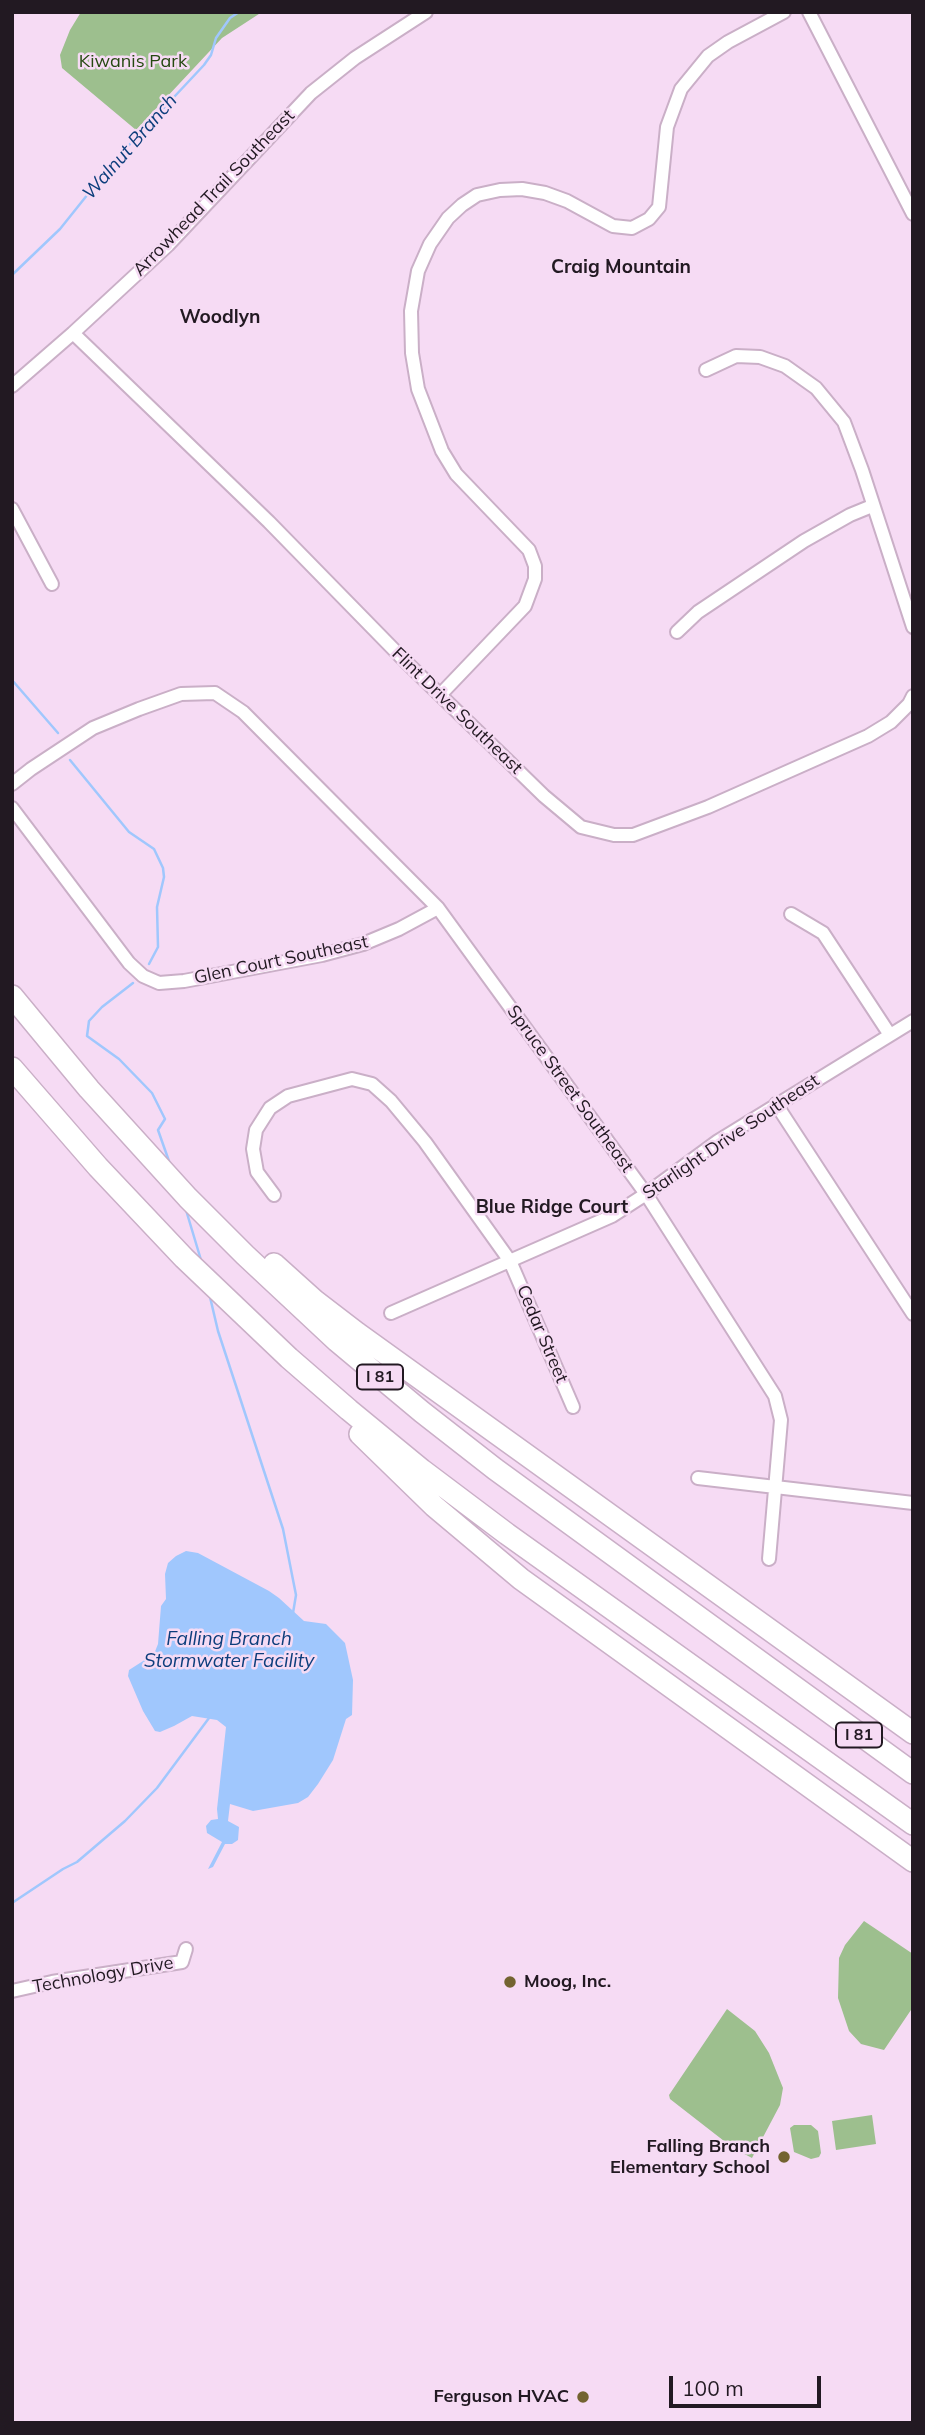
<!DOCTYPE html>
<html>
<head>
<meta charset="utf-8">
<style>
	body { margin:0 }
	#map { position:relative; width:925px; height:2435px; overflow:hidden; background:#f6dbf4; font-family:Mulish,sans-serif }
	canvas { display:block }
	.frame { position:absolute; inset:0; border:14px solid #221922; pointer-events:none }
	.scale { position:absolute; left:669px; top:2376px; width:152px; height:32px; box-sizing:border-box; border:4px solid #221922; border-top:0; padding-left:9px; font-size:21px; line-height:24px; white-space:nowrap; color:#221922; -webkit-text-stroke:5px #f6dbf4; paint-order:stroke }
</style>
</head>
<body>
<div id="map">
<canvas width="925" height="2435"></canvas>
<div class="frame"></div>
<div class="scale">100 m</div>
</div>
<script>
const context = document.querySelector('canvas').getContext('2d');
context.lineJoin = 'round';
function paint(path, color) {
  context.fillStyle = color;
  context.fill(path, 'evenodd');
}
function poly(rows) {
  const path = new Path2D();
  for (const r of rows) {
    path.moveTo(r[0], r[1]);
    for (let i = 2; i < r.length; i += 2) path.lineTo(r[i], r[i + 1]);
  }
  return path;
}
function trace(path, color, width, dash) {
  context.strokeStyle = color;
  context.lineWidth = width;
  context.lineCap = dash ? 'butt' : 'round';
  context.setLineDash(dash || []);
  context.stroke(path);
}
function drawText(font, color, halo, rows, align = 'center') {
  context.font = font + ' Mulish,sans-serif';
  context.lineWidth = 5;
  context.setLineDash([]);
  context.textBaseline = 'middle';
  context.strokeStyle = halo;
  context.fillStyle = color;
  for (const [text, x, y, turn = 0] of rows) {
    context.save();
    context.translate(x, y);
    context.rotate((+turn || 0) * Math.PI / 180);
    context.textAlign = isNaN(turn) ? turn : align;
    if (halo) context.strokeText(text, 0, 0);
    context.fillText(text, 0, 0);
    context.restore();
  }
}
const green = poly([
	[81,12,262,12,222,38,136,130,62,68,60,55,70,30],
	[864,1921,913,1954,913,2007,884,2050,861,2044,849,2031,838,1998,839,1958,845,1945],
	[727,2009,755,2031,769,2053,783,2088,780,2105,752,2158,733,2148,670,2099,669,2095],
	[872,2115,876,2144,836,2150,832,2121],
	[794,2125,811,2125,818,2131,821,2153,819,2157,811,2159,794,2152,790,2128]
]);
const water = poly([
	[186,1551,198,1553,269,1591,279,1598,304,1621,326,1624,345,1643,353,1680,352,1715,346,1719,333,1760,318,1784,308,1797,298,1803,253,1811,230,1804,228,1821,239,1827,238,1840,232,1844,225,1844,213,1867,208,1869,222,1842,207,1833,206,1826,211,1820,218,1819,217,1809,226,1727,217,1720,192,1716,174,1726,160,1732,155,1731,143,1711,128,1676,129,1670,154,1654,158,1644,161,1606,166,1599,165,1574,168,1563,176,1556]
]);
const stream = poly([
	[12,275,60,229,116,159,204,65,211,55,216,38,230,18,239,12],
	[12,680,58,733],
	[70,760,129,832,154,849,163,868,164,877,157,907,158,947,149,964],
	[133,983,102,1007,89,1021,87,1036,119,1059,152,1093,165,1119,158,1130,170,1164],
	[186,1210,201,1260],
	[210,1297,218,1331,283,1529,296,1595,293,1613],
	[12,1903,63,1869,77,1862,125,1821,157,1788,209,1718]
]);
const minor = poly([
	[809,12,913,214],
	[73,333,269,522,404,660,505,758,544,796,581,827,614,835,633,835,708,807,868,736,891,722,909,704,913,696],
	[706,370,736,356,760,357,785,366,816,388,844,422,862,470,913,627],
	[12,386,73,333,168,245,311,93,355,58,426,12],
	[12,509,52,584],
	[677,632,698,612,804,541,850,515,872,506],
	[440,695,525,606,535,579,535,566,529,550,456,474,442,451,418,389,412,353,411,311,418,271,430,244,448,218,462,205,477,195,500,190,522,189,545,193,567,201,613,226,632,228,649,219,659,207,667,127,681,89,708,56,728,42,784,12],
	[12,784,31,769,93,728,139,709,181,694,215,693,243,712,438,908,646,1194,775,1396,781,1420,769,1559],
	[12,808,129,963,143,976,159,983,184,981,322,955,363,944,399,929,438,908],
	[791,914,823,933,890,1035],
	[776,1104,913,1314],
	[274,1195,257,1172,253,1149,256,1130,270,1108,288,1096,352,1079,372,1084,391,1101,425,1142,510,1261,573,1407],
	[391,1313,612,1216,646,1194,718,1141,913,1021],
	[698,1478,913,1503],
	[12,1991,52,1982,182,1962,186,1949]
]);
const motorway = poly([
	[12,996,89,1089,188,1198,245,1255,337,1341,422,1412,495,1469,913,1773],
	[12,1068,98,1167,184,1258,289,1358,349,1410,422,1470,507,1534,913,1824],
	[274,1264,314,1300,357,1333,913,1733],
	[360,1434,434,1506,521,1579,913,1861]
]);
const markers = [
	[510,1982,7,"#736330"],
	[784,2157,7,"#736330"],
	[583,2397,7,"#736330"]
];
const shields = [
	[380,1377,46],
	[859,1735,46]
];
const shieldNames = [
	["I 81",380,1377],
	["I 81",859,1735]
];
const parkNames = [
	["Kiwanis Park",133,62]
];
const streetNames = [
	["Arrowhead Trail Southeast",214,193,-46],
	["Flint Drive Southeast",457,711,44],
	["Glen Court Southeast",281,960,-12],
	["Spruce Street Southeast",570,1089,54],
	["Starlight Drive Southeast",731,1137,-34],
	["Cedar Street",542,1334,67],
	["Technology Drive",103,1975,-10]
];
const poiNames = [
	["Moog, Inc.",524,1982,"left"],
	["Falling Branch",770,2147],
	["Elementary School",770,2168],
	["Ferguson HVAC",569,2397]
];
const waterNames = [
	["Walnut Branch",130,147,-49],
	["Falling Branch",229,1639],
	["Stormwater Facility",229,1661]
];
const neighbourhoodNames = [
	["Craig Mountain",621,267],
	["Woodlyn",220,317],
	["Blue Ridge Court",552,1207]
];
paint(green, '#9dbf8e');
paint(water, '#a0c7fd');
trace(stream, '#a0c7fd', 2.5);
trace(minor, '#caafc7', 16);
trace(motorway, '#caafc7', 24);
trace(minor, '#fff', 12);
trace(motorway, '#fff', 21);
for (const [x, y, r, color] of markers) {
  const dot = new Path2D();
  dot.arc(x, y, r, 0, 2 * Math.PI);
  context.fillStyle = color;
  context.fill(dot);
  trace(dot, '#f6dbf4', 2.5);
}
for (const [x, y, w] of shields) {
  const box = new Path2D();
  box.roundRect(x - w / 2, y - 12.5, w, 25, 5);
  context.fillStyle = '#f6dbf4';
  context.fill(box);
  trace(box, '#221922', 2);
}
drawText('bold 16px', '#221922', null, shieldNames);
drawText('18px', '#254910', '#f6dbf4', parkNames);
drawText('18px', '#221922', '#f6dbf4', streetNames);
drawText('bold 18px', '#221922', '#f6dbf4', poiNames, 'right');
drawText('italic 19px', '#0d3e7c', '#f6dbf4', waterNames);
drawText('bold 19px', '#221922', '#f6dbf4', neighbourhoodNames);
</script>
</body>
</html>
